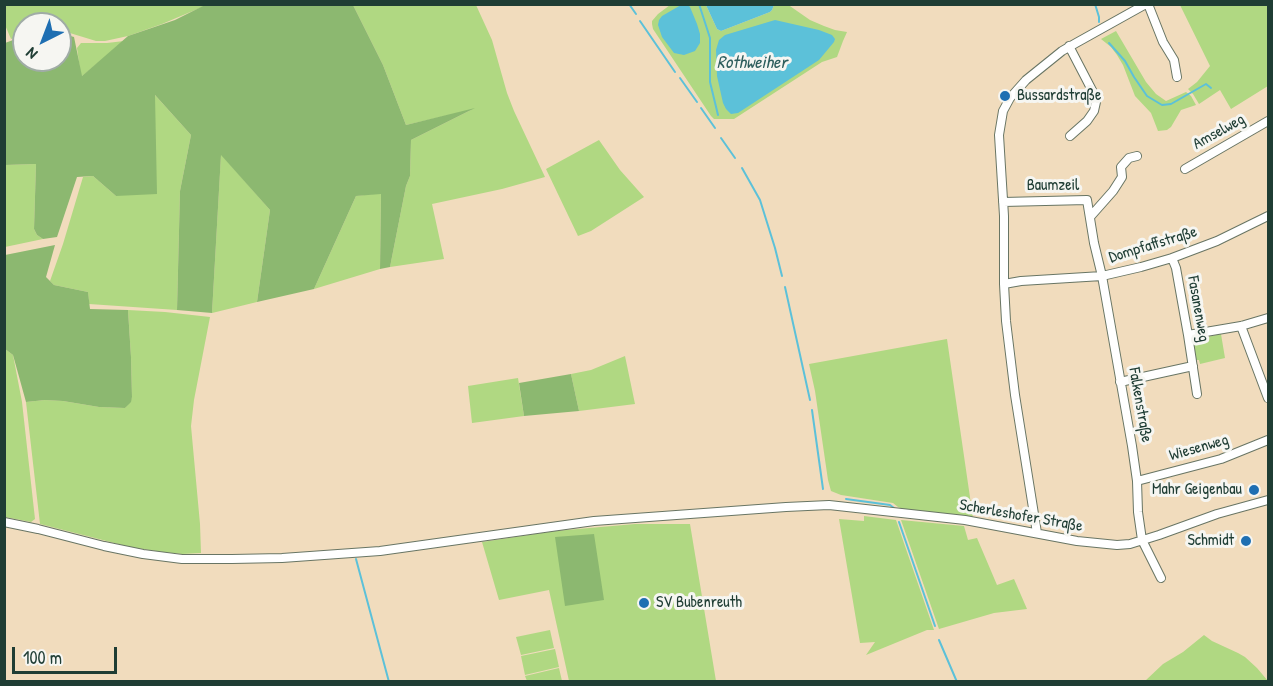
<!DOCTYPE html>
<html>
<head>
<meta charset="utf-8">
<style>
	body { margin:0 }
	#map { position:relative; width:1273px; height:686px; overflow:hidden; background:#f1dcbd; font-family:"Patrick Hand",sans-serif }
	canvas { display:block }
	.frame { position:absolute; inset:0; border:6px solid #1f3d34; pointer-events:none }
	.north { position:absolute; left:12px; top:12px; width:60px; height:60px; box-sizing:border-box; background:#f6f6f2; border:2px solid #a0aca6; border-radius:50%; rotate:222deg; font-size:16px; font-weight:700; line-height:24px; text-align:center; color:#1f3d34 }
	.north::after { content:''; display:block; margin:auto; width:21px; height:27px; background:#1f6fb2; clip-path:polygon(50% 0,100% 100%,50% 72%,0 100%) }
	.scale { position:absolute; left:12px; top:647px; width:105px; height:27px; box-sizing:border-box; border:3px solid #1f3d34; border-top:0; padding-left:8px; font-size:18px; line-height:21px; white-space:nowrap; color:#1f3d34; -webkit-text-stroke:4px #f6f6f2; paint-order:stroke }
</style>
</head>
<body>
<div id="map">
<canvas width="1273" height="686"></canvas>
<div class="frame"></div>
<div class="north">N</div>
<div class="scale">100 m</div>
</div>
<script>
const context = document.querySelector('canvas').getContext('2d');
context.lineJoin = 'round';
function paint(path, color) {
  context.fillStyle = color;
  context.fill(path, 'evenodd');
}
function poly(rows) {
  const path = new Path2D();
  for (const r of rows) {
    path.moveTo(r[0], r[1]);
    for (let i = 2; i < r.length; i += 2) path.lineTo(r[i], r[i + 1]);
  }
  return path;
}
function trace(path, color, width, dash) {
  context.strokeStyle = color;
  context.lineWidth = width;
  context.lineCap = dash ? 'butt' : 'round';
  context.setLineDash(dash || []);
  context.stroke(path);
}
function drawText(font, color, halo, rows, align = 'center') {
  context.font = font + ' "Patrick Hand",sans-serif';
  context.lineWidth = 6;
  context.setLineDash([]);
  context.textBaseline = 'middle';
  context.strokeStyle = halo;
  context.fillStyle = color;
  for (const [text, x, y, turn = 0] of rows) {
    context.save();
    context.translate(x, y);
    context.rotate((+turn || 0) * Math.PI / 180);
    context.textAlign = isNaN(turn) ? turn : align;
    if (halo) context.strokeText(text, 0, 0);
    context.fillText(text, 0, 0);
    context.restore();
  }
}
const green = poly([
	[787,4,810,20,824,26,835,30,847,32,843,41,837,57,822,62,734,119,714,119,711,116,653,29,652,24,652,21,658,14,670,5,706,5,717,29,721,31,770,12,772,10,774,5],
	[4,5,207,5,162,24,128,36,105,41,96,41,60,30,60,24,24,24,24,34,11,39,5,25],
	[353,5,476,5,492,40,507,93,514,111,545,177,502,189,432,204,444,259,390,267,406,186,410,176,411,140,471,110,406,125,383,65],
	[1180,5,1268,5,1268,86,1231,109,1220,90,1199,104,1193,94,1188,89,1197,82,1210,66],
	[1116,31,1146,82,1156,94,1166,101,1186,92,1191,96,1196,105,1181,110,1171,127,1167,130,1158,131,1151,113,1135,96,1123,65,1117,55,1111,47,1101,39],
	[124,41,81,77,77,48,81,43,107,43],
	[154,94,191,135,180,191,177,310,89,304,88,292,54,285,50,281,63,244,83,177,93,176,116,196],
	[599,140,620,170,644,197,591,231,578,236,546,169],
	[221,154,270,210,257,302,212,313],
	[36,164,34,229,37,235,43,239,5,247,4,165],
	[381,193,380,269,314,289,356,196],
	[128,310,165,312,210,317,194,400,191,426,200,524,201,553,182,554,163,552,130,547,40,524,26,402,45,400,63,401,99,407,125,408,130,402,132,397,131,357],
	[1221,334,1225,358,1200,364,1199,360,1195,360,1193,340],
	[947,339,973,518,905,510,898,507,893,503,841,495,831,491,828,480,815,391,809,364],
	[5,349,13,355,22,402,35,519,31,522,5,517],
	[625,356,635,404,579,411,571,374,591,370],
	[518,378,524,416,472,423,468,386],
	[864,516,896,520,934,630,927,630,866,655,875,642,860,643,839,519,864,521],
	[901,520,964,526,968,540,977,538,997,585,1014,579,1027,609,994,613,939,629],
	[635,524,690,524,716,681,569,681,549,590,499,600,482,542,555,531],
	[550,630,554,648,521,655,516,637],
	[1204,635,1212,641,1238,653,1245,657,1257,668,1268,681,1145,681,1163,664,1183,652],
	[555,649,559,667,525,675,521,656],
	[559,668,562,681,527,681,525,676]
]);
const forest = poly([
	[207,4,353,5,383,65,406,125,475,108,411,140,410,176,406,186,390,267,380,269,381,194,356,196,314,289,257,302,270,210,221,155,212,313,177,310,180,191,191,135,155,95,157,194,116,196,93,176,77,177,57,237,43,239,37,235,34,229,36,164,5,165,5,43,24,36,24,60,60,60,60,33,74,37,82,76,128,36,175,20],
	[55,245,46,277,54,285,88,292,90,309,128,310,131,357,132,397,131,402,125,408,99,407,63,401,45,400,26,402,13,355,5,349,5,255],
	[571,374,579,411,524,416,519,383],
	[594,534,604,600,565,606,555,537]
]);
const water = poly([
	[681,5,688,5,690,7,697,24,700,34,700,43,695,51,684,55,674,53,662,37,658,25,659,20,662,16],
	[774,5,772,10,770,12,721,31,717,29,706,5],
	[775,20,819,30,832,35,835,39,834,42,819,60,738,113,731,114,726,109,723,103,717,76,716,50,719,40,725,35]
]);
const stream = poly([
	[629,4,636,14],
	[699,4,710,38,710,82,718,115],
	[1095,4,1099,17,1099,22],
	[640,21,675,72],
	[1109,43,1125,61,1134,77,1147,96,1162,105,1171,104,1206,84,1211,88],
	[680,78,697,102],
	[701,108,715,128],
	[721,138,735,158],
	[742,168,760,200,775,248,782,276],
	[785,287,810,400],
	[812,410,823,489],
	[846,499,890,505,894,508],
	[899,522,935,626],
	[356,559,389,682],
	[939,640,957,682]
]);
const minor = poly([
	[1148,4,1163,42,1174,60,1177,77],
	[1069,46,1094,94,1096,102,1094,111,1087,121,1070,136],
	[1185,169,1268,121],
	[1003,202,1087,200,1094,243,1102,276,1132,446,1137,481,1138,512,1142,540,1161,578],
	[1090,217,1113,191,1122,177,1121,167,1129,158,1137,156],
	[1172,258,1176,268,1188,335,1197,394],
	[1004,284,1021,281,1102,276,1141,267,1172,258,1217,241,1268,216],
	[1241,326,1268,398],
	[1188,335,1241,326,1268,318],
	[1120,382,1193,366],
	[1137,481,1221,459,1268,440],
	[4,522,38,529,104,546,143,554,182,559,232,559,282,558,380,551,594,521,786,507,829,505,965,520,1077,541,1117,545,1130,544,1159,535,1217,514,1268,500],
	[1037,533,1015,395,1006,321,1004,284,1004,216,999,135,1003,111,1010,98,1026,80,1062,51,1076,43,1146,4]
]);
const markers = [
	[1005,96,6,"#1f6fb2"],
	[1254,490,6,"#1f6fb2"],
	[1246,541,6,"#1f6fb2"],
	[644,603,6,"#1f6fb2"]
];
const poiNames = [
	["Bussardstraße",1017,96],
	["Mahr Geigenbau",1242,490,"right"],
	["Schmidt",1234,541,"right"],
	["SV Bubenreuth",656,603]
];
const streetNames = [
	["Amselweg",1219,132,-29],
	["Baumzeil",1053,186],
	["Dompfaffstraße",1153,245,-17],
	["Fasanenweg",1198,309,80],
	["Falkenstraße",1140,405,80],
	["Wiesenweg",1199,448,-16],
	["Scherleshofer Straße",1021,516,10]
];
const waterNames = [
	["Rothweiher",752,63]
];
paint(green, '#b0d882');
paint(forest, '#8cb870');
paint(water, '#5cc1d9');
trace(stream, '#5cc1d9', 2);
trace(minor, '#687564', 10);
trace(minor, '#fff', 8);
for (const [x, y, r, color] of markers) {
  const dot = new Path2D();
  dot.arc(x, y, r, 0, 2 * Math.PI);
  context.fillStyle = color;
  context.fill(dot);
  trace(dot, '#f6f6f2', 2);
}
drawText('16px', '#1f3d34', '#f6f6f2', poiNames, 'left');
drawText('16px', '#1f3d34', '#f6f6f2', streetNames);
drawText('italic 18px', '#2e5e5d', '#f6f6f2', waterNames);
</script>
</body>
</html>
